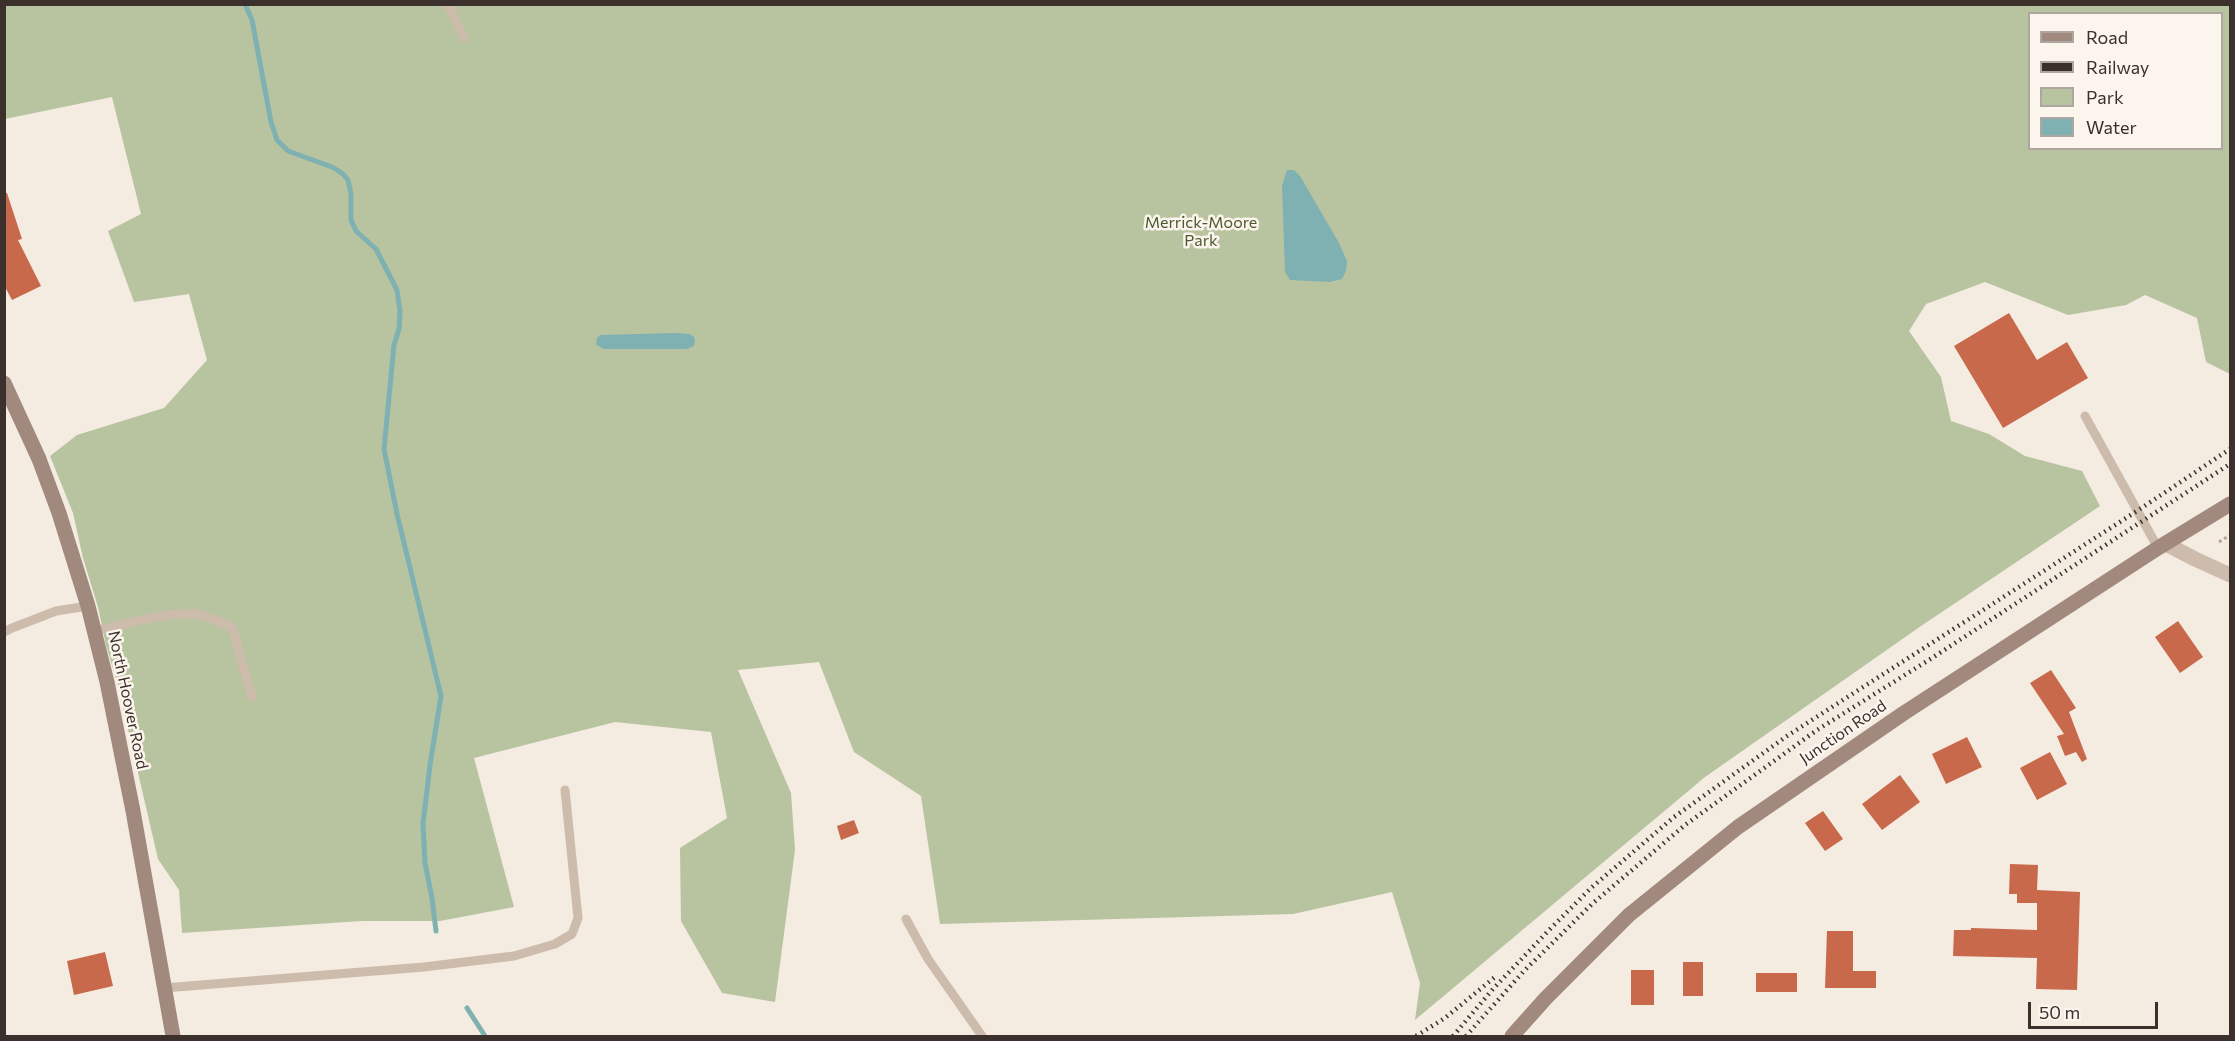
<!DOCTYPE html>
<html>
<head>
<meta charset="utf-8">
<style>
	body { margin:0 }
	#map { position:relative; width:2235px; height:1041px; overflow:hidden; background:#f4ebe1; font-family:Commissioner,sans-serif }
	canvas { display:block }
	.frame { position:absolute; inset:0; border:6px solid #3b302b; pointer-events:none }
	.legend { position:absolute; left:2028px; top:12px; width:195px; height:138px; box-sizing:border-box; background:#fbf5ee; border:2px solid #aea6a0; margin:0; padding:8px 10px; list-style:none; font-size:18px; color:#3b302b }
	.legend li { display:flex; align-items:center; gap:12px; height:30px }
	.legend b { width:30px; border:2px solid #aea6a0 }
	.scale { position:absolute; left:2028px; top:1002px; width:130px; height:27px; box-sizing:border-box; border:3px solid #3b302b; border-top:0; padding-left:8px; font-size:18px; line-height:21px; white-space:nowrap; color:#3b302b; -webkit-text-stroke:4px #fbf5ee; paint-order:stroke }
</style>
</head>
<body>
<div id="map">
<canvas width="2235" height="1041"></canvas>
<div class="frame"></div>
<ul class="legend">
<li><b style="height:8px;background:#a18a7d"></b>Road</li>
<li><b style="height:8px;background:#3b302b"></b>Railway</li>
<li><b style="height:16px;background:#b8c4a0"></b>Park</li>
<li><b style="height:16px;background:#7fb0b2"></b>Water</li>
</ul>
<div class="scale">50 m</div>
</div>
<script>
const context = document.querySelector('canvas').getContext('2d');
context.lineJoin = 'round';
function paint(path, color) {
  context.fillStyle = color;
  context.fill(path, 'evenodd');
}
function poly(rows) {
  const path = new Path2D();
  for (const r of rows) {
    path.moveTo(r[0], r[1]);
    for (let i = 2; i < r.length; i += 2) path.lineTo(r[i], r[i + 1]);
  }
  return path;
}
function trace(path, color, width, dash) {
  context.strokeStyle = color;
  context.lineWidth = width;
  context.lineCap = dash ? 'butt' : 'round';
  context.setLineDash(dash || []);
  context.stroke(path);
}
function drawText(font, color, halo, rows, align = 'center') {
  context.font = font + ' Commissioner,sans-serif';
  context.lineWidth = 5;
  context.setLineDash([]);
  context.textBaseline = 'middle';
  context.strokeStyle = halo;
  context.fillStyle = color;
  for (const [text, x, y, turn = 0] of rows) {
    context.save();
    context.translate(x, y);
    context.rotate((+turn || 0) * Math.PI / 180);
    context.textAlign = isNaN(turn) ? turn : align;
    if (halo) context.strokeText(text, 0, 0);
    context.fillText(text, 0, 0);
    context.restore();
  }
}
const green = poly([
	[4,5,2230,5,2230,374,2206,362,2197,318,2145,295,2126,305,2068,315,1985,282,1926,304,1909,331,1941,377,1951,421,1989,434,2025,456,2082,471,2100,506,1921,626,1705,777,1415,1020,1420,983,1392,892,1293,914,940,924,921,796,854,752,819,662,738,670,791,793,795,850,775,1002,722,993,681,921,680,848,727,818,711,732,615,722,474,758,514,907,440,921,361,921,182,933,179,890,158,859,117,682,106,645,98,607,83,558,73,513,50,456,77,435,164,408,207,360,189,294,134,302,108,231,141,214,112,97,5,119],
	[2030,14,2222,14,2222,148,2030,148]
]);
const water = poly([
	[1287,170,1294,170,1300,176,1339,243,1347,261,1346,271,1342,279,1330,282,1290,280,1285,272,1282,186],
	[677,333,689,334,694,337,695,341,694,346,687,349,603,349,596,344,597,338,600,335]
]);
const stream = poly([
	[245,4,252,20,271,122,277,140,288,151,332,167,343,174,348,180,351,194,351,220,356,231,376,249,397,290,400,311,399,329,394,345,384,449,397,514,441,696,430,765,423,824,425,863,432,898,436,931],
	[467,1008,485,1036]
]);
const building = poly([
	[4,193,7,193,22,239,18,240,41,286,12,300,4,285],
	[2009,313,2037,360,2067,342,2088,378,2003,428,1954,346],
	[2178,621,2203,657,2180,673,2155,637],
	[2051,670,2076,708,2069,712,2087,759,2082,762,2076,752,2065,756,2057,736,2064,734,2030,683],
	[1967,737,1982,767,1946,784,1932,754],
	[2050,752,2067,784,2037,800,2020,768],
	[1900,775,1920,802,1882,830,1862,804],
	[1823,811,1843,839,1825,851,1805,823],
	[854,820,859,833,841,840,837,826],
	[2010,864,2038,865,2037,890,2080,892,2077,990,2036,989,2037,958,1953,956,1954,930,1971,930,1971,928,2037,930,2037,903,2017,903,2017,894,2009,894],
	[1827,931,1853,931,1853,971,1876,971,1876,988,1825,988],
	[105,952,113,986,74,995,67,961],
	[1683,962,1703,962,1703,996,1683,996],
	[1631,970,1654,970,1654,1005,1631,1005],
	[1756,973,1797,973,1797,992,1756,992]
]);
const path = poly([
	[2219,542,2230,535]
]);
const lane = poly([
	[448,4,464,38],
	[2085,416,2158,548],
	[94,631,155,617,177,614,200,614,232,627,252,697],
	[4,632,12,628,56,611,88,606],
	[906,919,928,959,982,1036],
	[164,988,424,967,514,956,555,944,572,934,578,918,565,790]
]);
const street = poly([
	[2166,544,2195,559,2230,575]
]);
const secondary = poly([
	[4,383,39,459,59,513,88,606,107,682,133,811,173,1036],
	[1512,1036,1546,998,1629,915,1738,827,1904,713,2158,548,2230,504]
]);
const rail = poly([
	[1416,1036,1445,1018,1495,977],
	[1453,1036,1493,989,1551,928,1591,888,1674,817,1787,736,2137,511,2230,449],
	[1466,1036,1523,972,1592,904,1685,825,1817,730,1932,658,2230,464]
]);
const parkNames = [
	["Merrick-Moore",1201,223],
	["Park",1201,241]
];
const streetNames = [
	["North Hoover Road",128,700,78],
	["Junction Road",1843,732,-34]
];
paint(green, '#b8c4a0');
paint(water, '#7fb0b2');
trace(stream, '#7fb0b2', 5);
paint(building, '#c8694b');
trace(path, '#b9a596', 3, [3, 3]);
trace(lane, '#cdbbac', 9);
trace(street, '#cdbbac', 15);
trace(secondary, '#a18a7d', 15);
trace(rail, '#3b302b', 4.5, [1.5, 4.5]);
drawText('16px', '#4a5a2e', '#fbf5ee', parkNames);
drawText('16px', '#3b302b', '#fbf5ee', streetNames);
</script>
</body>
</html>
